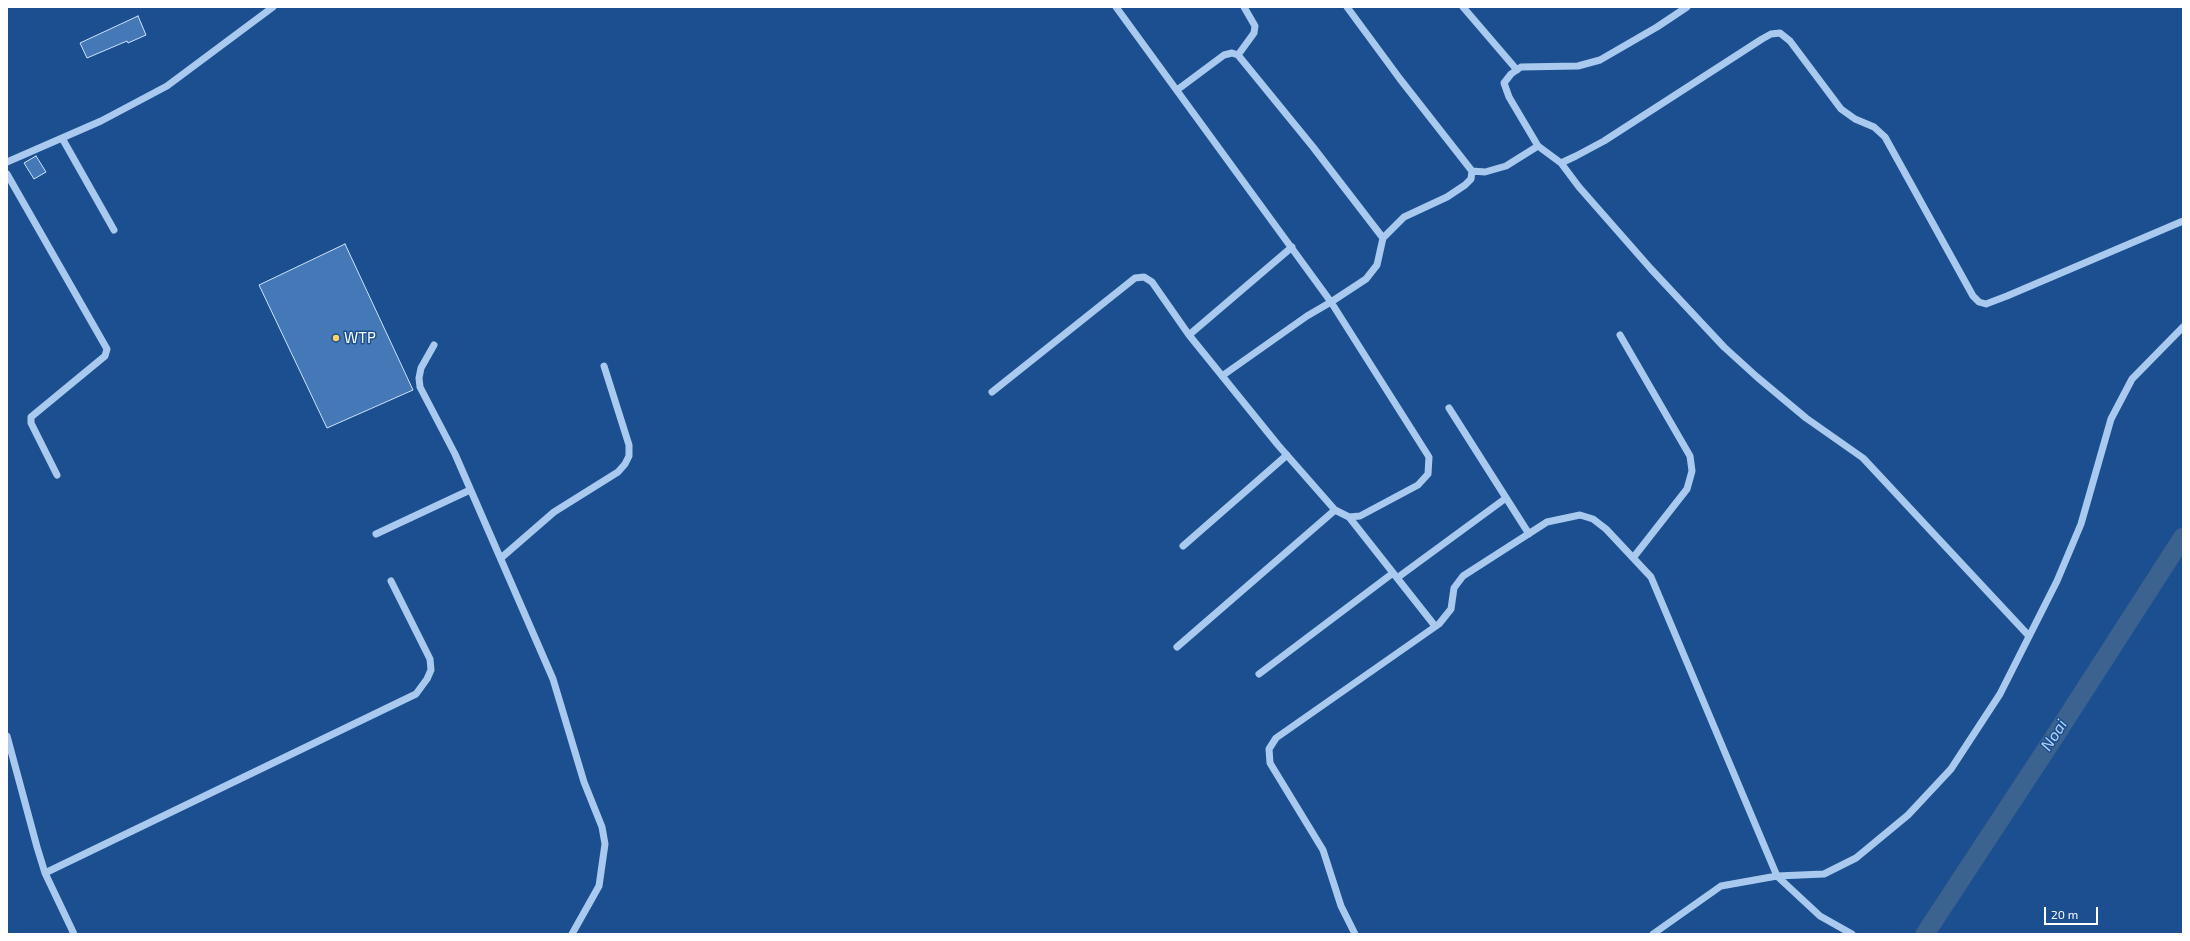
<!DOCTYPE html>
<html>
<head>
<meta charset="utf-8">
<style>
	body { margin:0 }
	#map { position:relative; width:2190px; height:941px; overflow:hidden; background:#1b4f8f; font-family:"Exo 2",sans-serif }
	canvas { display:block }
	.frame { position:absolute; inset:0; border:8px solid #fff; pointer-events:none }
	.scale { position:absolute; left:2044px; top:907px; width:54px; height:18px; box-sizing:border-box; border:2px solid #fff; border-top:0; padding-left:5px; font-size:12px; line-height:14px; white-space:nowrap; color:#fff; -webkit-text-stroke:3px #1b4f8f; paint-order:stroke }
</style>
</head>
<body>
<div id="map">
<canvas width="2190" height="941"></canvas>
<div class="frame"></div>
<div class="scale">20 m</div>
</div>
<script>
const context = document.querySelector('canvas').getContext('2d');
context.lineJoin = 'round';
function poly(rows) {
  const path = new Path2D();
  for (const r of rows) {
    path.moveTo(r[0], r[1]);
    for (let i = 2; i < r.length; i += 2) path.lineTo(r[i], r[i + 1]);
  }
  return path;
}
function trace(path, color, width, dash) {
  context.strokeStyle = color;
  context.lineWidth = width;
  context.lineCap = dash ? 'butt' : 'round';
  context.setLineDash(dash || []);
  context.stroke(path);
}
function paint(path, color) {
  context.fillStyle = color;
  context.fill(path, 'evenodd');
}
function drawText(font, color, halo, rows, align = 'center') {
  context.font = font + ' "Exo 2",sans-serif';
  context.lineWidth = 3;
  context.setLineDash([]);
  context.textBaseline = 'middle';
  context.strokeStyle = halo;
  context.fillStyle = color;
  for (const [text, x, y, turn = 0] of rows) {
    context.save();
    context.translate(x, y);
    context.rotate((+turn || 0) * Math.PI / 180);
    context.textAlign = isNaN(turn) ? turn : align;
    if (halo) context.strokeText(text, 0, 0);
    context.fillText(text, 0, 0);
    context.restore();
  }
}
const canal = poly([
	[1925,934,2053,739,2183,537]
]);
const building = poly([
	[138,16,146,35,128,43,127,41,87,58,80,43,138,16],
	[36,156,46,172,34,179,24,163,36,156],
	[345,244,413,390,327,428,259,285,345,244]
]);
const minor = poly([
	[1116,7,1331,302,1307,316,1222,376],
	[1463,7,1517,70],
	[1238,55,1254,33,1255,26,1244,7],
	[1177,90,1224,55,1232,53,1238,55,1313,147,1383,238],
	[62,138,114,230],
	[1538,146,1509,97,1504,83,1511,74,1521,67,1578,66,1600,60,1657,27,1687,7],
	[7,162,101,121,167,86,273,7],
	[1561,163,1579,187,1651,269,1724,347,1757,377,1806,418,1863,458,2029,636],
	[1472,171,1485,172,1506,166,1538,146,1561,163,1576,156,1604,141,1762,39,1771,34,1780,33,1790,41,1841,109,1855,119,1874,127,1885,137,1973,296,1979,302,1986,304,2007,296,2183,221],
	[7,174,107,349,105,356,31,417,31,423,57,475],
	[1189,335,1292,247],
	[1620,335,1690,456,1692,471,1687,489,1633,558],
	[434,345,421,368,419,378,420,387,455,454,553,679,584,782,602,827,605,844,599,886,572,934],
	[992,392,1135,278,1144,277,1152,282,1189,335,1278,445,1335,510,1349,517,1360,516,1418,485,1428,474,1429,457,1331,302,1366,279,1377,265,1383,238,1404,217,1447,197,1465,185,1471,179,1472,171,1400,79,1347,7],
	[1449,408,1529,534],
	[1349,517,1435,626],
	[376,534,470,490],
	[1183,546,1287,455],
	[501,558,554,512,618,472,625,464,629,456,629,445,604,366],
	[1397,578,1506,498],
	[1177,647,1335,510],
	[1259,674,1393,573],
	[7,736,37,847,45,873,74,934],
	[45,873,416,694,427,679,431,670,430,659,391,581],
	[1355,934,1341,906,1323,850,1270,763,1269,749,1276,738,1439,624,1451,609,1454,588,1463,576,1547,522,1580,515,1593,519,1606,529,1651,577,1777,876,1820,916,1852,934],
	[1653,934,1721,886,1777,876,1824,874,1856,858,1908,815,1951,769,2000,694,2057,581,2081,524,2111,419,2132,379,2183,327]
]);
const markers = [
	[336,338,4,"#ffd166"]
];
const poiNames = [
	["WTP",344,338]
];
const waterNames = [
	["Noai",2054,735,-57]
];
trace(canal, '#3c6290', 19);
paint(building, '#4478b7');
trace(building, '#cfe3fa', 1);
trace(minor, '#a9c9ee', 7);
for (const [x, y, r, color] of markers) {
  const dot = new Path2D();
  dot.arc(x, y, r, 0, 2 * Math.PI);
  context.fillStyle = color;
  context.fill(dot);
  trace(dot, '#1b4f8f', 1.5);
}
drawText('15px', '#fff', '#1b4f8f', poiNames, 'left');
drawText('italic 16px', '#b5d3f5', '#1b4f8f', waterNames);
</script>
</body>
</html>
